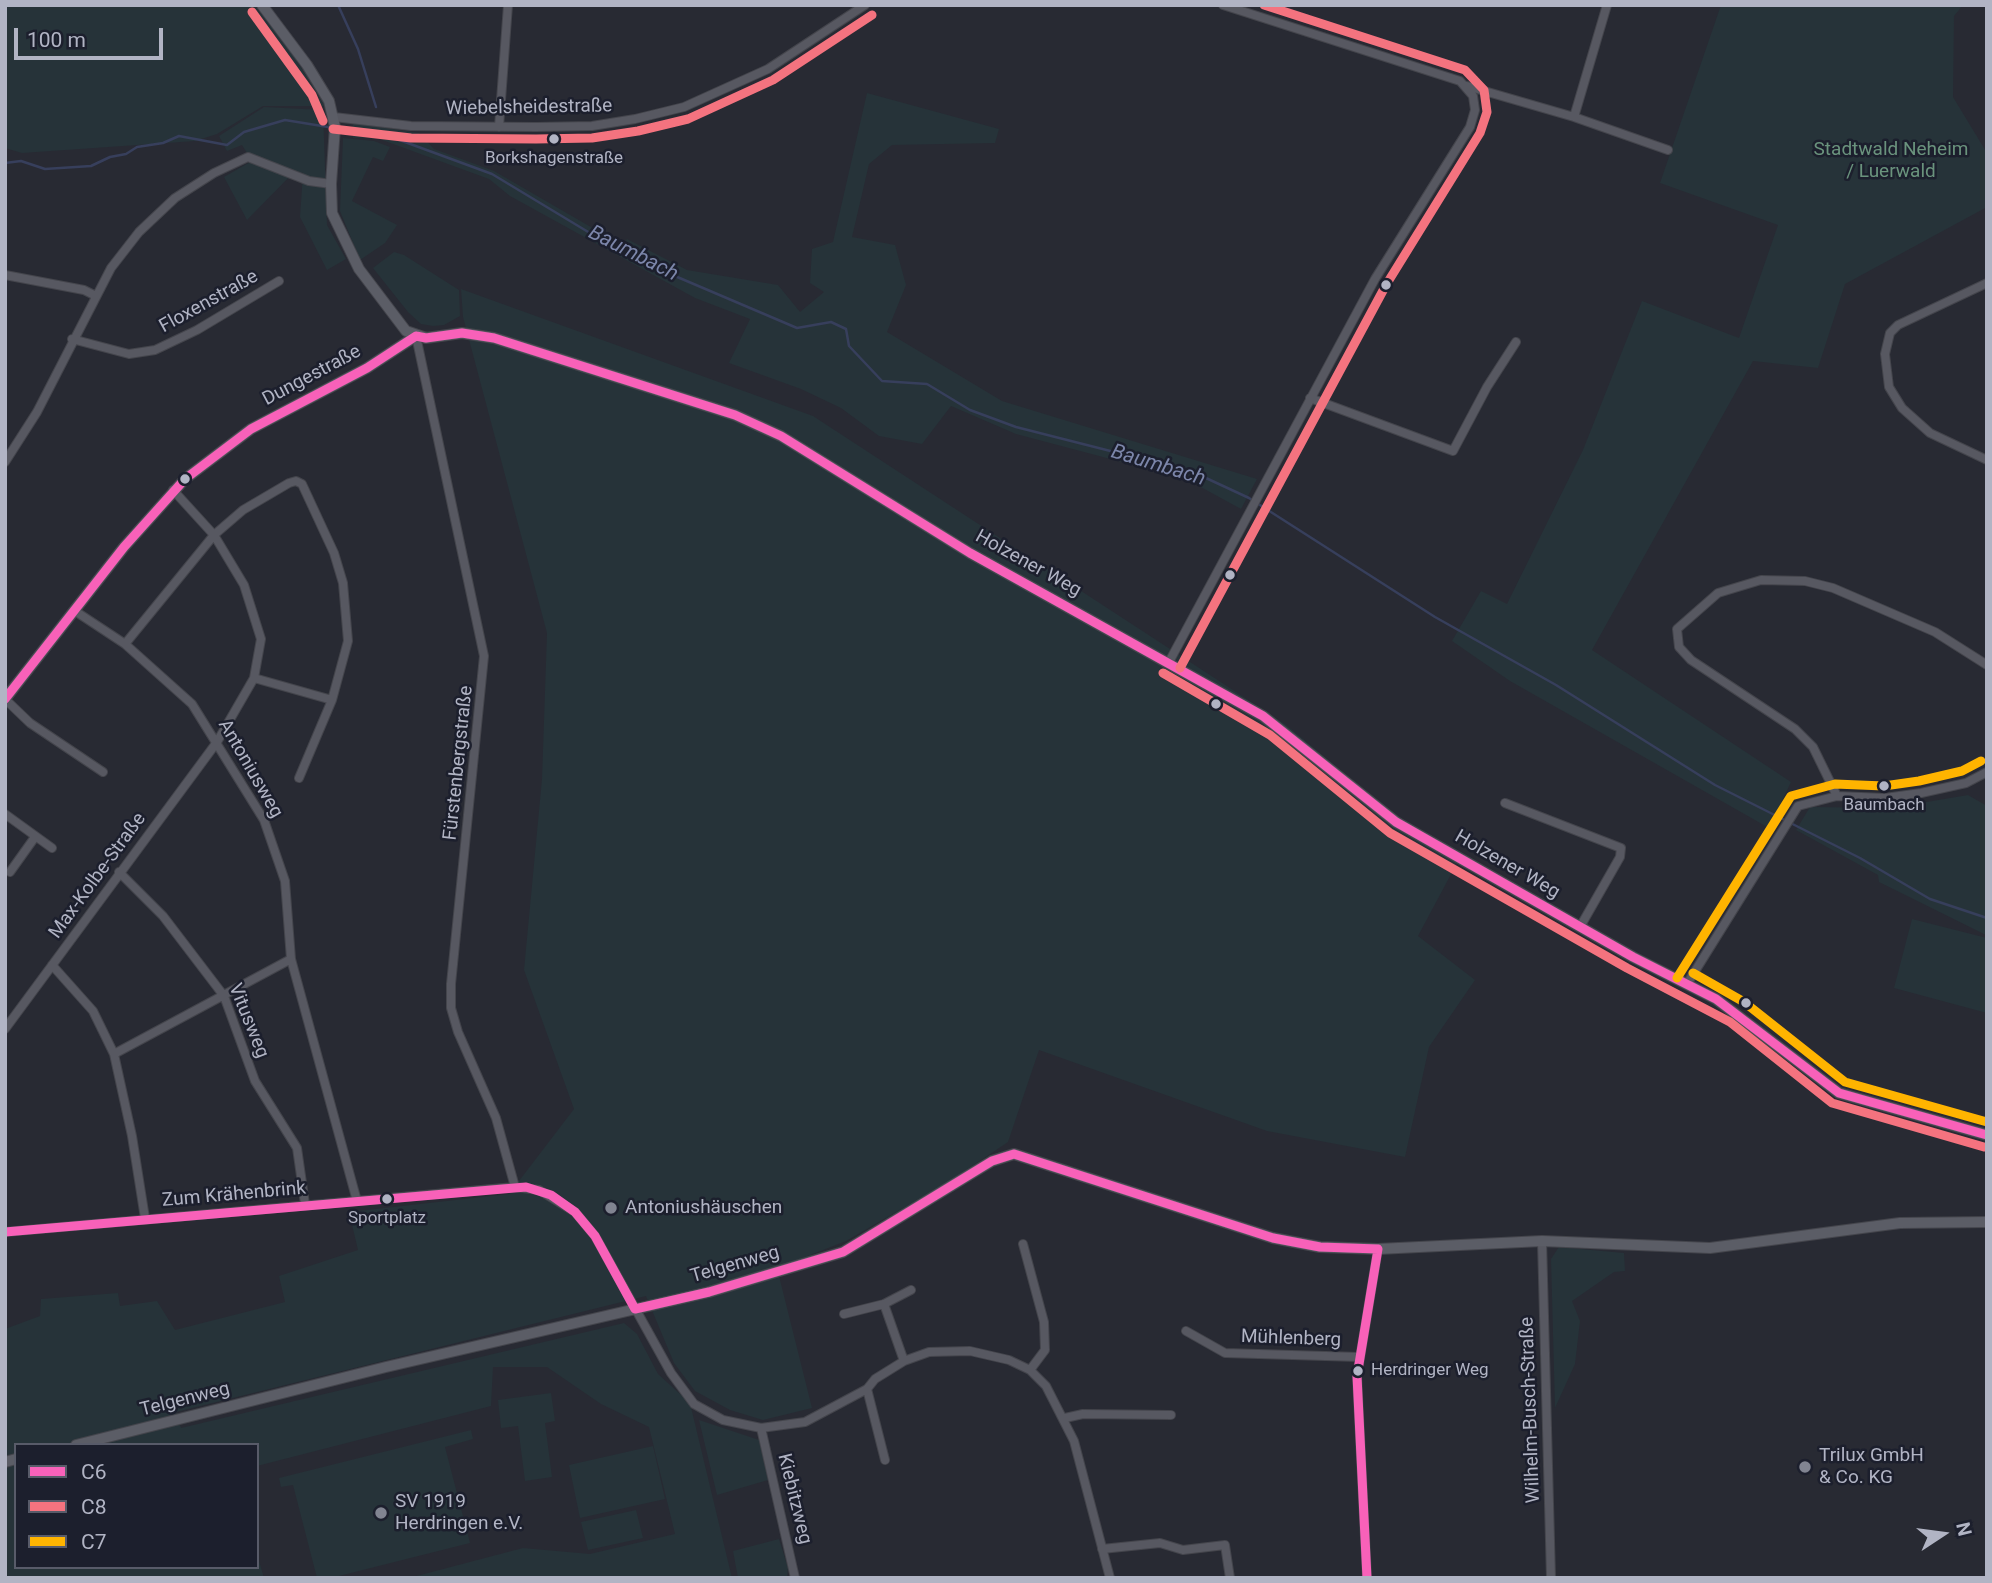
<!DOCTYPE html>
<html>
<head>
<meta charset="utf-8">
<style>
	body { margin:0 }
	#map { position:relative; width:1992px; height:1583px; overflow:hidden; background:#282a33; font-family:Roboto,sans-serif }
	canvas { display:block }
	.frame { position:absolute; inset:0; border:7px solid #b1b4c4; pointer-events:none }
	.legend { position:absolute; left:14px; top:1443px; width:245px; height:126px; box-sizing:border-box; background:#1c1f2d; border:2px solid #585b69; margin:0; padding:9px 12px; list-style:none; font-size:21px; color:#b1b4c4 }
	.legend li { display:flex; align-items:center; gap:14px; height:35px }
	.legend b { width:35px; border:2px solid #585b69 }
	.north { position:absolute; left:1908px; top:1499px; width:70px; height:70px; -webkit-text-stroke:5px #1c1f2d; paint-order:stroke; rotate:77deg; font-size:19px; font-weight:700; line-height:28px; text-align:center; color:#b1b4c4 }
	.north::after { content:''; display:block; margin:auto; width:24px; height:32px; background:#b1b4c4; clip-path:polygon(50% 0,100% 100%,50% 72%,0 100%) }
	.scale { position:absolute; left:14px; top:28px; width:149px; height:32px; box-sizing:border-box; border:4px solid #b1b4c4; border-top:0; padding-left:9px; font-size:21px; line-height:24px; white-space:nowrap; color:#b1b4c4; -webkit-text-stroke:5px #1c1f2d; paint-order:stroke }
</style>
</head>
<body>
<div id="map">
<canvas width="1992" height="1583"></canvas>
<div class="frame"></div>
<ul class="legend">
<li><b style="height:9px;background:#f861b9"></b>C6</li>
<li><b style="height:9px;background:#f4737f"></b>C8</li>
<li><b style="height:9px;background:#ffb400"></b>C7</li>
</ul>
<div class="north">N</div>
<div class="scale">100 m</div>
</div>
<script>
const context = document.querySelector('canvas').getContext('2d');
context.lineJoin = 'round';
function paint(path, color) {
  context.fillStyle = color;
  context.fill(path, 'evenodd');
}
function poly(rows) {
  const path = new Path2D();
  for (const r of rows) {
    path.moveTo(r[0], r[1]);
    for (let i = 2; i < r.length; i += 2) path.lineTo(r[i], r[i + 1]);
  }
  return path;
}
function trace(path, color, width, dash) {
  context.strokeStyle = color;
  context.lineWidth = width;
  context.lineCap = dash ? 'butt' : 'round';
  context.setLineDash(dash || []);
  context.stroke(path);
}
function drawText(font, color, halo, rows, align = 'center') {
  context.font = font + ' Roboto,sans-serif';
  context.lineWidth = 5;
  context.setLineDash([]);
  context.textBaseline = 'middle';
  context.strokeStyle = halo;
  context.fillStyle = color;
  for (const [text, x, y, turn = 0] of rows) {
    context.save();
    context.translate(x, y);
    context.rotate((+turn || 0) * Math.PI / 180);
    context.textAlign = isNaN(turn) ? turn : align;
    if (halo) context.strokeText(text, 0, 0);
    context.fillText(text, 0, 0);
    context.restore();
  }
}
const green = poly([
	[5,5,254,5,292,53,325,106,263,106,217,134,195,141,22,153,5,148],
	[1721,5,1963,5,1954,16,1953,97,1987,153,1987,207,1845,284,1818,368,1753,361,1592,650,1791,782,1769,828,1510,681,1452,641,1481,591,1507,604,1583,450,1642,301,1739,338,1778,225,1660,183],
	[867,93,999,129,995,143,892,145,869,164,852,237,895,245,906,285,887,332,1002,401,1257,479,1241,509,1186,479,1016,434,951,406,922,444,879,436,841,408,801,389,729,363,750,319,695,298,510,196,489,179,374,137,353,138,352,127,354,123,419,133,434,149,494,171,622,245,627,239,687,270,778,285,800,312,824,292,810,283,812,249,833,242],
	[264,107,323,110,327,225,346,259,327,270,300,217,303,173,295,171,247,220,224,177,252,161,242,145,227,151,219,136],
	[343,138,374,141,390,147,383,161,373,157,352,201,397,225,385,243,360,260,340,211],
	[394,252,404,255,459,290,460,316,444,325,433,326,421,324,408,312,373,268],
	[461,289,813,416,1285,724,1426,841,1457,863,1418,936,1475,980,1429,1047,1405,1157,1267,1131,1039,1050,1008,1142,950,1181,846,1241,777,1268,812,1408,763,1420,730,1410,695,1391,674,1363,646,1296,176,1412,181,1428,624,1323,637,1334,658,1374,690,1403,732,1578,409,1578,523,1548,590,1554,675,1534,649,1427,601,1404,547,1367,493,1367,491,1406,257,1466,257,1445,16,1445,16,1567,257,1567,257,1554,264,1578,5,1578,5,1329,40,1316,41,1299,118,1293,120,1306,157,1301,175,1330,285,1302,279,1276,358,1250,349,1212,509,1194,574,1109,524,970,542,779,547,633,463,317],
	[1968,795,1987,806,1986,935,1879,882,1878,875,1796,830,1810,807,1891,808],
	[1912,919,1987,938,1987,1013,1894,988],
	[1559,1247,1624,1253,1625,1271,1614,1272,1572,1301,1580,1321,1575,1364,1555,1408,1551,1259],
	[551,1393,555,1421,545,1423,552,1477,525,1481,518,1426,501,1428,498,1400],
	[699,1420,759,1440,768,1480,717,1495],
	[471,1430,473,1439,445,1447,470,1543,331,1578,317,1578,293,1485,281,1487,279,1478],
	[653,1446,665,1499,580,1518,569,1465],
	[636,1510,643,1538,588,1550,581,1522],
	[779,1539,788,1568,787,1578,738,1578,733,1551]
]);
const stream = poly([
	[338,5,358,49,376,107],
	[343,131,375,131,492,174,628,256,797,328,831,322,846,329,849,346,882,381,927,384,970,410,1016,427,1193,472,1249,498,1435,617,1556,685,1715,785,1860,858,1930,899,1987,918],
	[5,163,21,161,45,169,91,166,110,157,126,154,137,147,163,143,179,136,227,145,244,132,285,120,328,127]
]);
const street = poly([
	[1467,86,1574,117,1668,150],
	[334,117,411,126,536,127,592,126,635,119,684,107,768,69,865,5],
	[1574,117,1607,5],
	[499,127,508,5],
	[5,275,84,290,94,295],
	[1987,283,1898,325,1890,333,1885,354,1889,387,1902,408,1930,433,1987,460],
	[416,336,484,656,451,984,451,1008,458,1032,496,1118,515,1187],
	[72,339,129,354,155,350,197,330,279,281],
	[1310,398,1453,451,1487,387,1516,342],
	[5,462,37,412,111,268,139,232,175,198,214,173,248,157,309,181,331,184],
	[75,611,125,644,192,704,264,820,285,881,291,959,357,1201],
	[125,644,214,535,243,510,289,483,296,481,302,484,334,553,343,583,348,641,332,700,299,778],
	[1169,662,1375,279,1470,127,1475,110,1473,96,1460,81,1223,5],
	[254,678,332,700],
	[5,699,30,723,103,772],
	[1837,796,1813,747,1795,729,1691,660,1679,647,1677,629,1718,593,1761,580,1805,581,1833,588,1935,632,1987,665],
	[1505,803,1621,848,1620,857,1580,927],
	[5,814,52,848],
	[10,872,35,837],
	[119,872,163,916,224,996,255,1081,297,1148,305,1204],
	[52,965,93,1011,114,1054,132,1136,145,1218],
	[1687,984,1798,806,1837,796,1885,798,1921,793,1966,783,1987,772],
	[5,1029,217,742,254,678,261,639,244,585,214,535,173,490],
	[114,1054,291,959],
	[5,1232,515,1187,539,1190,575,1212,595,1236,671,1373,694,1404,723,1420,761,1428,805,1422,867,1389,875,1379,904,1361,929,1352,970,1351,1009,1360,1030,1370,1046,1386,1074,1441,1110,1578],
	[1542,1241,1551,1578],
	[1023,1244,1044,1322,1045,1350,1030,1370],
	[884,1304,904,1361],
	[844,1314,884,1304,911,1290],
	[1186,1331,1225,1353,1359,1357],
	[867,1389,885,1460],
	[1065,1418,1083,1414,1171,1415],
	[761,1428,795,1578],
	[1102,1549,1160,1543,1183,1550,1225,1545,1230,1578],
	[1367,1578,1357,1376,1378,1249]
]);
const secondary = poly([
	[262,5,307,65,329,101,335,127,331,184,332,213,359,269,406,331,426,338,462,333,494,338,735,415,781,436,970,553,1263,716,1396,822,1633,957,1716,999,1839,1093,1987,1135],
	[5,699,124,547,185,479,251,429,367,368,416,336],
	[76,1445,386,1367,709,1292,843,1252,992,1161,1014,1154,1273,1238,1320,1247,1378,1249,1542,1241,1710,1248,1900,1223,1987,1222],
	[5,1462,16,1459]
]);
const bus1 = poly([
	[416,336,426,338,462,333,494,338,735,415,781,436,970,553,1263,716,1396,822,1633,957,1716,999,1839,1093,1987,1135],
	[5,699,124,547,185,479,251,429,367,368,416,336],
	[5,1232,526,1187,551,1195,575,1212,595,1236,635,1309],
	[635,1309,709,1292,843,1252,992,1161,1014,1154,1273,1238,1320,1247,1378,1249],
	[1367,1578,1357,1376,1378,1249]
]);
const bus2 = poly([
	[252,12,312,95,323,121],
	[333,129,411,138,536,139,592,138,638,131,688,119,773,80,872,15],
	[1180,668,1386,285,1480,133,1487,112,1484,90,1465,70,1264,5],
	[1163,673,1270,735,1390,833,1627,968,1730,1022,1832,1103,1984,1147]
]);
const bus3 = poly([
	[1693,973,1744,1002,1845,1082,1987,1122],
	[1677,978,1791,796,1835,784,1884,786,1919,781,1962,771,1981,761]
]);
const markers = [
	[554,139,6,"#b1b4c4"],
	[1386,285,6,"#b1b4c4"],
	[185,479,6,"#b1b4c4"],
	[1230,575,6,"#b1b4c4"],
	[1216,704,6,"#b1b4c4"],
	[1884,786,6,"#b1b4c4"],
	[1746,1003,6,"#b1b4c4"],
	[387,1199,6,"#b1b4c4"],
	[611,1208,7,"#818491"],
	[1358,1371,6,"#b1b4c4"],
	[1805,1467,7,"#818491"],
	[381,1513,7,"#818491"]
];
const busNames = [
	["Borkshagenstraße",554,159],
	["Baumbach",1884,806],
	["Sportplatz",387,1219],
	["Herdringer Weg",1371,1371,"left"]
];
const streetNames = [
	["Wiebelsheidestraße",529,108,-1],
	["Floxenstraße",209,302,-29],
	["Dungestraße",312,376,-28],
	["Holzener Weg",1028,564,29],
	["Fürstenbergstraße",459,763,-84],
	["Antoniusweg",250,769,60],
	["Holzener Weg",1507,865,30],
	["Max-Kolbe-Straße",98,876,-54],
	["Vitusweg",248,1021,68],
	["Zum Krähenbrink",234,1195,-5],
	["Telgenweg",735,1265,-16],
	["Mühlenberg",1291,1339,2],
	["Telgenweg",185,1400,-14],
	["Wilhelm-Busch-Straße",1531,1410,-92],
	["Kiebitzweg",794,1499,76]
];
const parkNames = [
	["Stadtwald Neheim",1891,150],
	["/ Luerwald",1891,172]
];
const poiNames = [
	["Antoniushäuschen",625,1208],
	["Trilux GmbH",1819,1456],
	["& Co. KG",1819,1478],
	["SV 1919",395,1502],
	["Herdringen e.V.",395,1524]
];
const waterNames = [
	["Baumbach",633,254,27],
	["Baumbach",1158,466,17]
];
paint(green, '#263339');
trace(stream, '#373f5c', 2.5);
trace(street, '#44454c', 10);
trace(secondary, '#44454c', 12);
trace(street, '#575861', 8);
trace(secondary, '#5b5d66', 10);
trace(bus1, '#f861b9', 9);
trace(bus2, '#f4737f', 9);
trace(bus3, '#ffb400', 9);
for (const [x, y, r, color] of markers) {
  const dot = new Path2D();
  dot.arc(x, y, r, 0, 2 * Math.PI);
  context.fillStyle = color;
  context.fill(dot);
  trace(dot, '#1c1f2d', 2.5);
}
drawText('17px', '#b1b4c4', '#1c1f2d', busNames);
drawText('19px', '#b1b4c4', '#1c1f2d', streetNames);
drawText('19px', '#6a937d', '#1c1f2d', parkNames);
drawText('19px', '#b1b4c4', '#1c1f2d', poiNames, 'left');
drawText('italic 21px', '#7c86aa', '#1c1f2d', waterNames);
</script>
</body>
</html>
